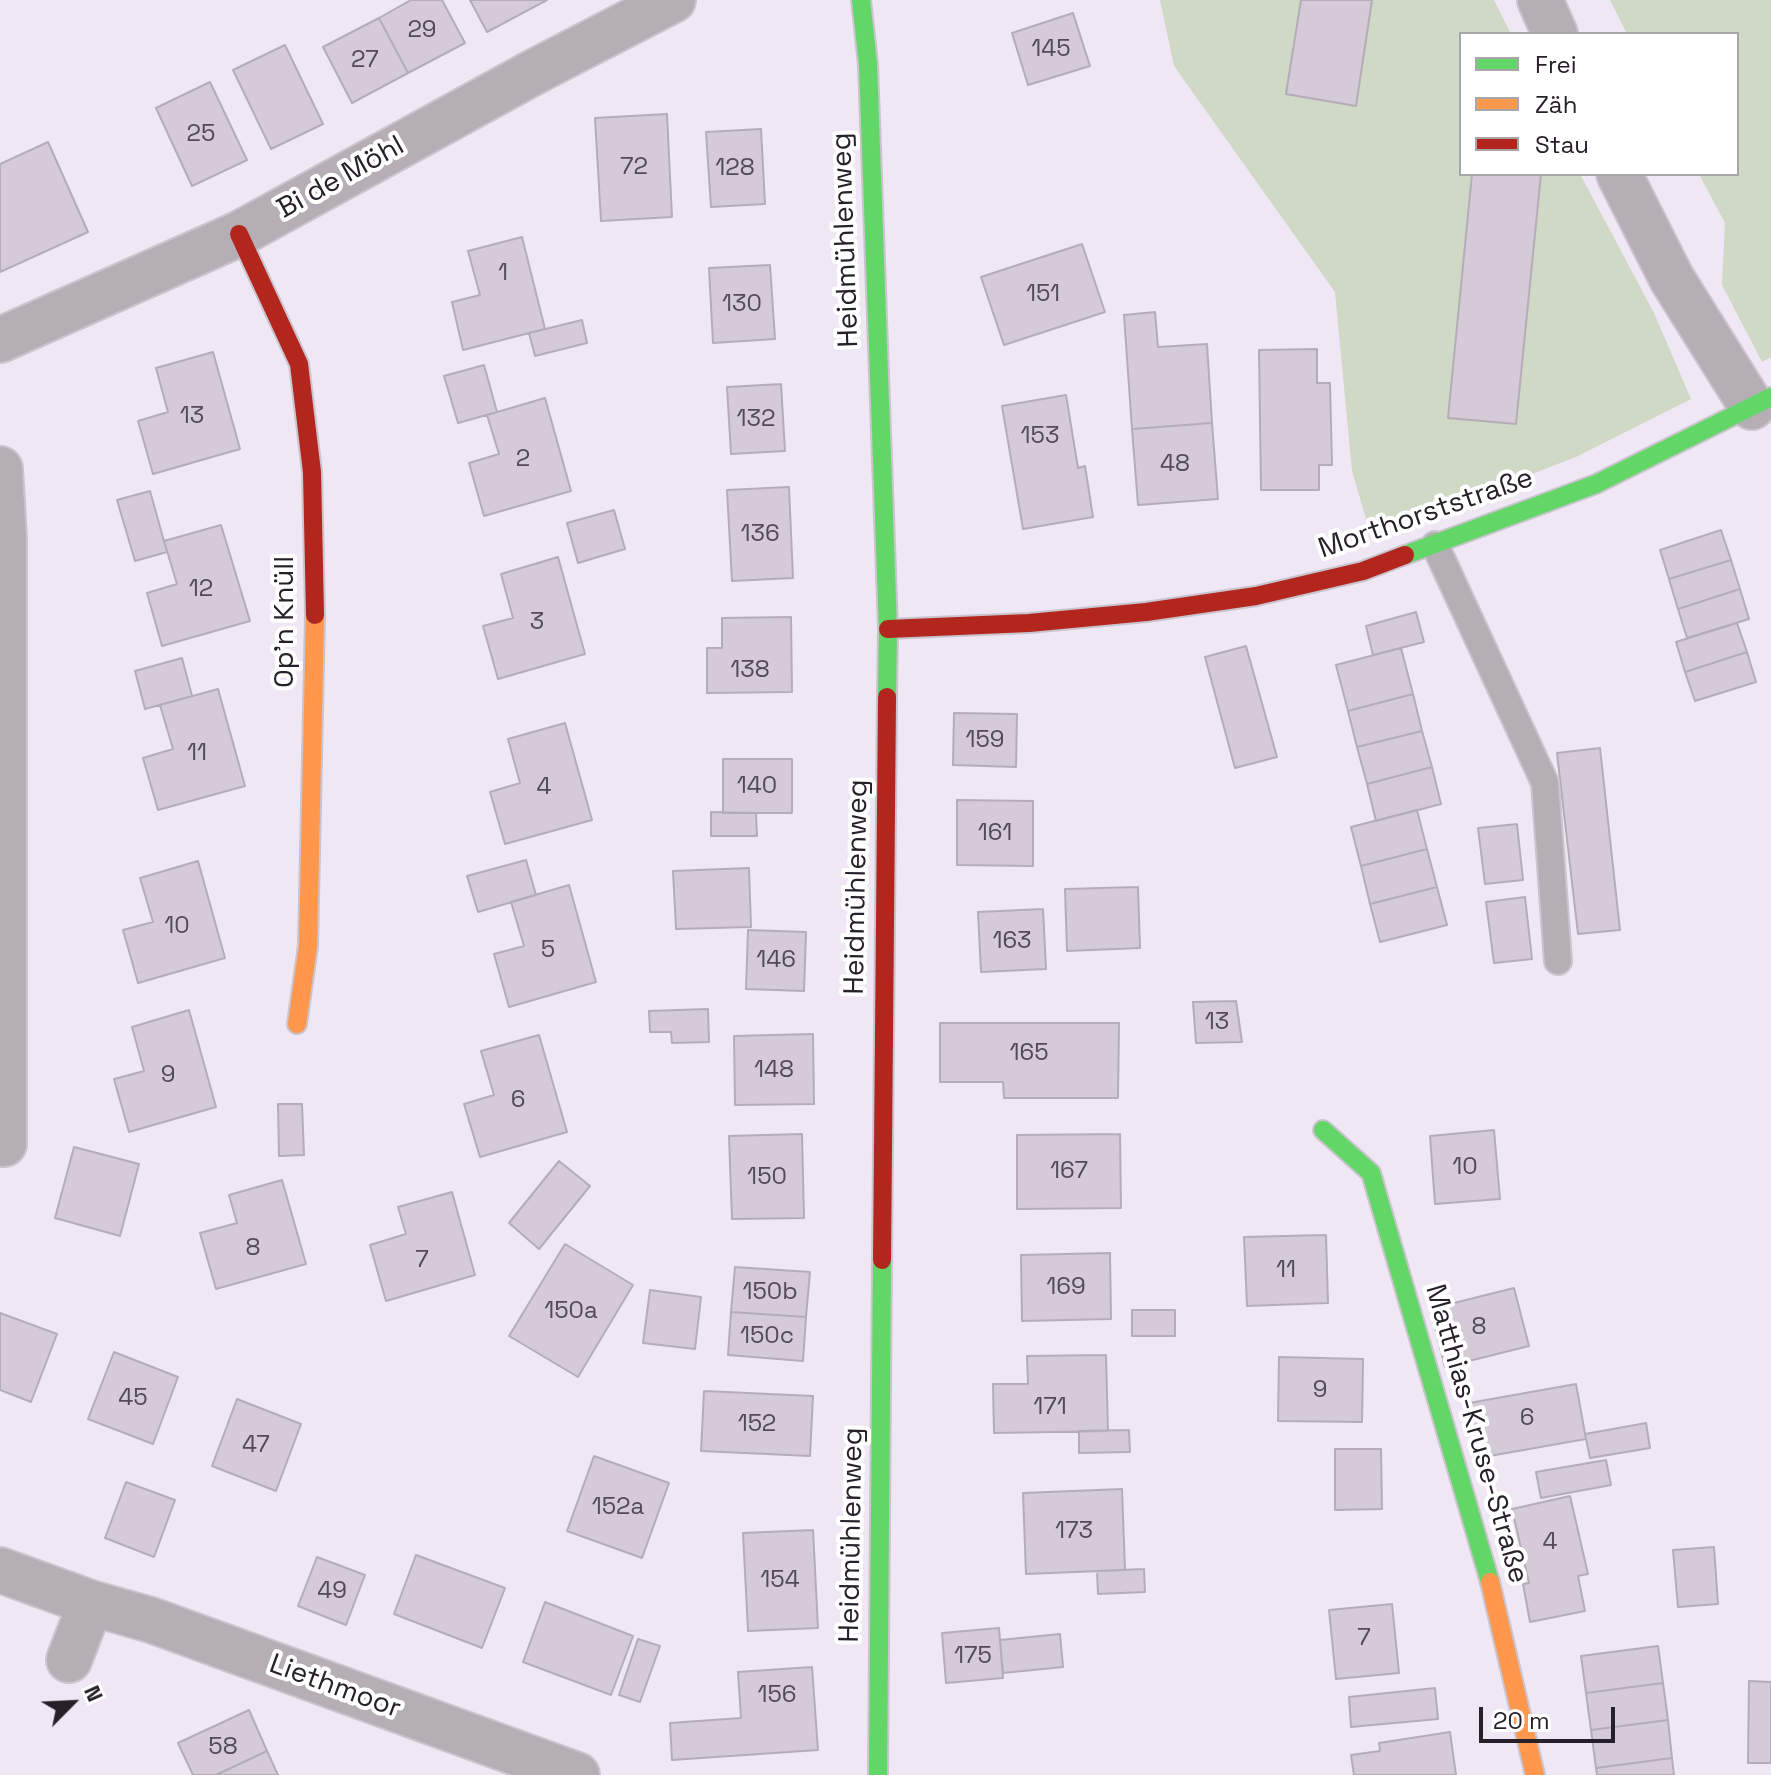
<!DOCTYPE html>
<html>
<head>
<meta charset="utf-8">
<style>
	body { margin:0 }
	#map { position:relative; width:1771px; height:1775px; overflow:hidden; background:#efe7f3; font-family:"Space Grotesk",sans-serif }
	canvas { display:block }
	.legend { position:absolute; left:1459px; top:32px; width:280px; height:144px; box-sizing:border-box; background:#fff; border:2px solid #a8a6a9; margin:0; padding:10px 14px; list-style:none; font-size:24px; color:#262029 }
	.legend li { display:flex; align-items:center; gap:16px; height:40px }
	.legend b { width:40px; border:2px solid #a8a6a9 }
	.north { position:absolute; left:32px; top:1663px; width:80px; height:80px; -webkit-text-stroke:6px #fff; paint-order:stroke; rotate:66deg; font-size:22px; font-weight:700; line-height:32px; text-align:center; color:#262029 }
	.north::after { content:''; display:block; margin:auto; width:28px; height:36px; background:#262029; clip-path:polygon(50% 0,100% 100%,50% 72%,0 100%) }
	.scale { position:absolute; left:1479px; top:1707px; width:136px; height:36px; box-sizing:border-box; border:4px solid #262029; border-top:0; padding-left:10px; font-size:24px; line-height:28px; white-space:nowrap; color:#262029; -webkit-text-stroke:6px #fff; paint-order:stroke }
</style>
</head>
<body>
<div id="map">
<canvas width="1771" height="1775"></canvas>
<ul class="legend">
<li><b style="height:10px;background:#63d668"></b>Frei</li>
<li><b style="height:10px;background:#ff974d"></b>Zäh</li>
<li><b style="height:10px;background:#b3261e"></b>Stau</li>
</ul>
<div class="north">N</div>
<div class="scale">20 m</div>
</div>
<script>
const context = document.querySelector('canvas').getContext('2d');
context.lineJoin = 'round';
function paint(path, color) {
  context.fillStyle = color;
  context.fill(path, 'evenodd');
}
function poly(rows) {
  const path = new Path2D();
  for (const r of rows) {
    path.moveTo(r[0], r[1]);
    for (let i = 2; i < r.length; i += 2) path.lineTo(r[i], r[i + 1]);
  }
  return path;
}
function trace(path, color, width, dash) {
  context.strokeStyle = color;
  context.lineWidth = width;
  context.lineCap = dash ? 'butt' : 'round';
  context.setLineDash(dash || []);
  context.stroke(path);
}
function drawText(font, color, halo, rows, align = 'center') {
  context.font = font + ' "Space Grotesk",sans-serif';
  context.lineWidth = 8;
  context.setLineDash([]);
  context.textBaseline = 'middle';
  context.strokeStyle = halo;
  context.fillStyle = color;
  for (const [text, x, y, turn = 0] of rows) {
    context.save();
    context.translate(x, y);
    context.rotate((+turn || 0) * Math.PI / 180);
    context.textAlign = isNaN(turn) ? turn : align;
    if (halo) context.strokeText(text, 0, 0);
    context.fillText(text, 0, 0);
    context.restore();
  }
}
const green = poly([
	[1160,0,1494,0,1511,34,1461,34,1461,174,1580,174,1654,313,1691,399,1576,457,1420,517,1370,532,1352,471,1335,292,1174,66],
	[1610,0,1771,0,1771,357,1762,362,1722,285,1725,223,1699,174,1737,174,1737,34,1627,34]
]);
const building = poly([
	[411,0,442,0,465,43,408,73,379,18,411,0],
	[470,0,547,0,487,32,470,0],
	[1301,0,1372,0,1356,106,1286,94,1301,0],
	[1073,13,1090,66,1028,85,1012,33,1073,13],
	[379,18,408,73,352,103,323,47,379,18],
	[285,45,323,124,271,149,233,70,285,45],
	[210,82,247,160,192,186,156,108,210,82],
	[667,114,672,217,601,221,595,118,667,114],
	[761,129,765,204,711,207,706,132,761,129],
	[48,142,88,232,0,272,0,164,48,142],
	[1472,174,1541,174,1516,424,1448,418,1472,174],
	[522,237,545,329,463,350,452,302,480,295,468,251,522,237],
	[1082,244,1105,312,1004,345,981,277,1082,244],
	[770,265,775,339,713,343,709,268,770,265],
	[1155,312,1158,347,1207,344,1212,423,1132,429,1124,315,1155,312],
	[582,320,587,343,535,356,529,333,582,320],
	[1317,349,1317,383,1330,383,1332,465,1319,465,1319,490,1261,490,1259,350,1317,349],
	[213,352,240,449,153,474,138,421,168,412,156,368,213,352],
	[484,365,497,412,458,423,444,376,484,365],
	[781,384,785,451,731,454,727,387,781,384],
	[1066,395,1078,468,1085,466,1093,517,1023,529,1002,406,1066,395],
	[545,398,571,491,484,516,469,463,499,454,487,415,545,398],
	[1212,423,1218,499,1138,505,1132,429,1212,423],
	[789,487,793,578,732,581,727,490,789,487],
	[150,491,167,552,135,561,117,500,150,491],
	[614,510,625,549,578,563,567,523,614,510],
	[221,525,250,621,162,646,147,593,177,584,164,541,221,525],
	[1721,530,1731,560,1669,579,1660,550,1721,530],
	[558,557,585,654,498,679,483,626,513,618,501,574,558,557],
	[1731,560,1740,589,1678,609,1669,579,1731,560],
	[1740,589,1749,619,1687,638,1678,609,1740,589],
	[1416,612,1424,642,1373,655,1366,626,1416,612],
	[791,617,792,692,707,693,707,648,722,648,722,618,791,617],
	[1737,623,1747,652,1685,672,1676,642,1737,623],
	[1246,646,1277,757,1235,768,1205,657,1246,646],
	[1401,648,1413,694,1348,711,1336,665,1401,648],
	[1747,652,1756,682,1695,701,1685,672,1747,652],
	[182,658,192,696,145,709,135,671,182,658],
	[218,689,245,786,158,810,143,758,173,749,160,705,218,689],
	[1413,694,1422,731,1357,747,1348,711,1413,694],
	[954,713,1017,714,1016,767,953,765,954,713],
	[565,723,592,820,505,844,490,792,520,783,508,739,565,723],
	[1422,731,1432,767,1367,784,1357,747,1422,731],
	[1600,748,1620,930,1578,934,1557,753,1600,748],
	[723,759,792,759,792,813,723,813,723,759],
	[1432,767,1441,804,1376,821,1367,784,1432,767],
	[957,800,1033,801,1033,866,957,865,957,800],
	[1417,810,1427,849,1361,866,1351,827,1417,810],
	[711,812,756,813,757,836,711,836,711,812],
	[1517,824,1523,880,1485,884,1478,828,1517,824],
	[1427,849,1437,887,1370,904,1361,866,1427,849],
	[526,860,536,895,478,912,467,876,526,860],
	[198,861,225,958,138,983,123,930,153,922,140,878,198,861],
	[749,868,751,927,676,929,673,871,749,868],
	[569,885,596,982,509,1007,494,954,524,946,511,902,569,885],
	[1138,887,1140,948,1067,951,1065,889,1138,887],
	[1437,887,1447,925,1380,942,1370,904,1437,887],
	[1525,897,1532,959,1494,963,1486,902,1525,897],
	[1043,909,1046,969,981,972,978,912,1043,909],
	[748,930,806,932,804,991,746,989,748,930],
	[1236,1001,1242,1042,1196,1043,1193,1002,1236,1001],
	[708,1009,709,1042,672,1043,671,1032,650,1032,649,1011,708,1009],
	[189,1010,216,1107,129,1132,114,1079,144,1071,132,1027,189,1010],
	[940,1023,1119,1023,1118,1098,1004,1098,1003,1082,940,1082,940,1023],
	[813,1034,814,1104,735,1105,734,1036,813,1034],
	[539,1035,567,1132,480,1157,464,1104,494,1095,481,1051,539,1035],
	[278,1104,302,1104,304,1155,279,1156,278,1104],
	[1494,1130,1500,1199,1435,1204,1430,1136,1494,1130],
	[802,1134,804,1218,732,1219,729,1136,802,1134],
	[1120,1134,1121,1208,1017,1209,1017,1135,1120,1134],
	[74,1147,139,1164,120,1236,55,1218,74,1147],
	[559,1161,590,1186,539,1249,509,1223,559,1161],
	[282,1180,306,1264,216,1289,200,1233,237,1223,229,1195,282,1180],
	[452,1192,475,1275,386,1301,370,1245,406,1234,398,1207,452,1192],
	[1326,1235,1328,1303,1247,1306,1244,1237,1326,1235],
	[565,1244,633,1285,578,1377,509,1336,565,1244],
	[1110,1253,1111,1319,1022,1321,1021,1255,1110,1253],
	[735,1267,810,1272,806,1317,731,1312,735,1267],
	[1514,1288,1529,1346,1445,1367,1430,1309,1514,1288],
	[650,1290,701,1297,695,1349,643,1343,650,1290],
	[1132,1310,1175,1310,1175,1336,1132,1336,1132,1310],
	[731,1312,806,1317,803,1361,728,1355,731,1312],
	[0,1313,57,1334,31,1402,0,1390,0,1313],
	[114,1352,178,1377,153,1444,88,1419,114,1352],
	[1106,1355,1108,1431,994,1433,993,1384,1028,1384,1027,1356,1106,1355],
	[1279,1357,1363,1359,1362,1422,1278,1421,1279,1357],
	[1576,1384,1586,1439,1478,1458,1469,1403,1576,1384],
	[704,1391,813,1396,810,1456,701,1451,704,1391],
	[237,1399,301,1424,276,1491,212,1466,237,1399],
	[1646,1423,1650,1448,1590,1458,1585,1434,1646,1423],
	[1129,1430,1130,1452,1079,1453,1079,1431,1129,1430],
	[1335,1449,1381,1449,1382,1509,1335,1510,1335,1449],
	[594,1456,669,1483,642,1558,567,1531,594,1456],
	[1606,1460,1611,1485,1541,1498,1536,1472,1606,1460],
	[126,1482,175,1500,154,1557,105,1538,126,1482],
	[1122,1489,1125,1570,1026,1574,1023,1493,1122,1489],
	[1570,1496,1588,1574,1578,1576,1585,1611,1530,1622,1523,1584,1529,1583,1512,1509,1570,1496],
	[813,1530,818,1628,748,1631,743,1533,813,1530],
	[1714,1547,1718,1604,1678,1607,1673,1550,1714,1547],
	[416,1555,505,1588,482,1648,394,1614,416,1555],
	[317,1557,365,1575,346,1625,298,1606,317,1557],
	[1144,1569,1145,1592,1098,1594,1097,1571,1144,1569],
	[545,1602,633,1636,611,1695,523,1662,545,1602],
	[1392,1604,1399,1673,1336,1679,1329,1610,1392,1604],
	[999,1628,1003,1678,946,1683,942,1633,999,1628],
	[1060,1634,1063,1667,1003,1673,1000,1640,1060,1634],
	[638,1639,660,1646,640,1702,619,1695,638,1639],
	[1658,1646,1663,1683,1586,1693,1581,1656,1658,1646],
	[812,1667,818,1750,672,1760,670,1723,741,1718,738,1672,812,1667],
	[1749,1681,1771,1682,1771,1763,1748,1763,1749,1681],
	[1663,1683,1668,1720,1591,1730,1586,1693,1663,1683],
	[1435,1688,1438,1719,1351,1727,1349,1697,1435,1688],
	[249,1710,267,1751,216,1775,193,1775,178,1743,249,1710],
	[1668,1720,1672,1758,1596,1768,1591,1730,1668,1720],
	[1450,1732,1456,1775,1354,1775,1351,1755,1380,1751,1379,1743,1450,1732],
	[267,1751,278,1775,216,1775,267,1751],
	[1672,1758,1674,1775,1597,1775,1596,1768,1672,1758]
]);
const lane = poly([
	[1435,545,1545,783,1558,961]
]);
const street = poly([
	[1540,0,1555,34],
	[1619,174,1672,279,1752,407],
	[0,340,239,234,534,72,673,0],
	[0,469,4,539,4,1144],
	[0,1570,91,1603,151,1620,577,1775],
	[69,1660,91,1603]
]);
const fast = poly([
	[861,0,868,64,888,629,887,697],
	[1405,555,1596,484,1771,397],
	[1323,1130,1371,1173,1490,1582],
	[878,1775,882,1260]
]);
const slow = poly([
	[297,1024,308,946,315,615],
	[1490,1582,1535,1775]
]);
const jam = poly([
	[239,234,299,364,312,472,315,615],
	[888,629,1029,623,1146,612,1256,596,1363,571,1405,555],
	[882,1260,887,697]
]);
const numberNames = [
	["29",422,30],
	["145",1051,49],
	["27",365,60],
	["25",201,134],
	["72",634,167],
	["128",735,168],
	["1",503,273],
	["151",1043,294],
	["130",742,304],
	["13",192,416],
	["132",756,419],
	["153",1040,436],
	["2",523,459],
	["48",1175,464],
	["136",760,534],
	["12",201,589],
	["3",537,622],
	["138",750,670],
	["159",985,740],
	["11",197,753],
	["140",757,786],
	["4",544,787],
	["161",995,833],
	["10",177,926],
	["163",1012,941],
	["5",548,950],
	["146",776,960],
	["13",1217,1022],
	["165",1029,1053],
	["148",774,1070],
	["9",168,1075],
	["6",518,1100],
	["10",1465,1167],
	["167",1069,1171],
	["150",767,1177],
	["8",253,1248],
	["7",422,1260],
	["11",1286,1270],
	["169",1066,1287],
	["150b",770,1292],
	["150a",571,1311],
	["8",1479,1327],
	["150c",767,1336],
	["9",1320,1390],
	["45",133,1398],
	["171",1050,1407],
	["6",1527,1418],
	["152",757,1424],
	["47",256,1445],
	["152a",618,1507],
	["173",1074,1531],
	["4",1550,1542],
	["154",780,1580],
	["49",332,1591],
	["7",1364,1638],
	["175",973,1656],
	["156",777,1695],
	["58",223,1747]
];
const streetNames = [
	["Bi de Möhl",341,178,-29],
	["Heidmühlenweg",846,240,-92],
	["Morthorststraße",1426,514,-19],
	["Op'n Knüll",285,622,-90],
	["Heidmühlenweg",857,887,-89],
	["Matthias-Kruse-Straße",1476,1434,74],
	["Heidmühlenweg",852,1535,-89],
	["Liethmoor",335,1687,20]
];
paint(green, '#d0d8c6');
paint(building, '#d4cad8');
trace(building, '#b4adb7', 2);
trace(lane, '#cac4ce', 30);
trace(street, '#cac4ce', 48);
trace(fast, '#cac4ce', 22);
trace(slow, '#cac4ce', 22);
trace(jam, '#cac4ce', 22);
trace(lane, '#b5afb5', 26);
trace(street, '#b5afb5', 44);
trace(fast, '#63d668', 18);
trace(slow, '#ff974d', 18);
trace(jam, '#b3261e', 18);
drawText('24px', '#524a55', null, numberNames);
drawText('28px', '#262029', '#fff', streetNames);
</script>
</body>
</html>
